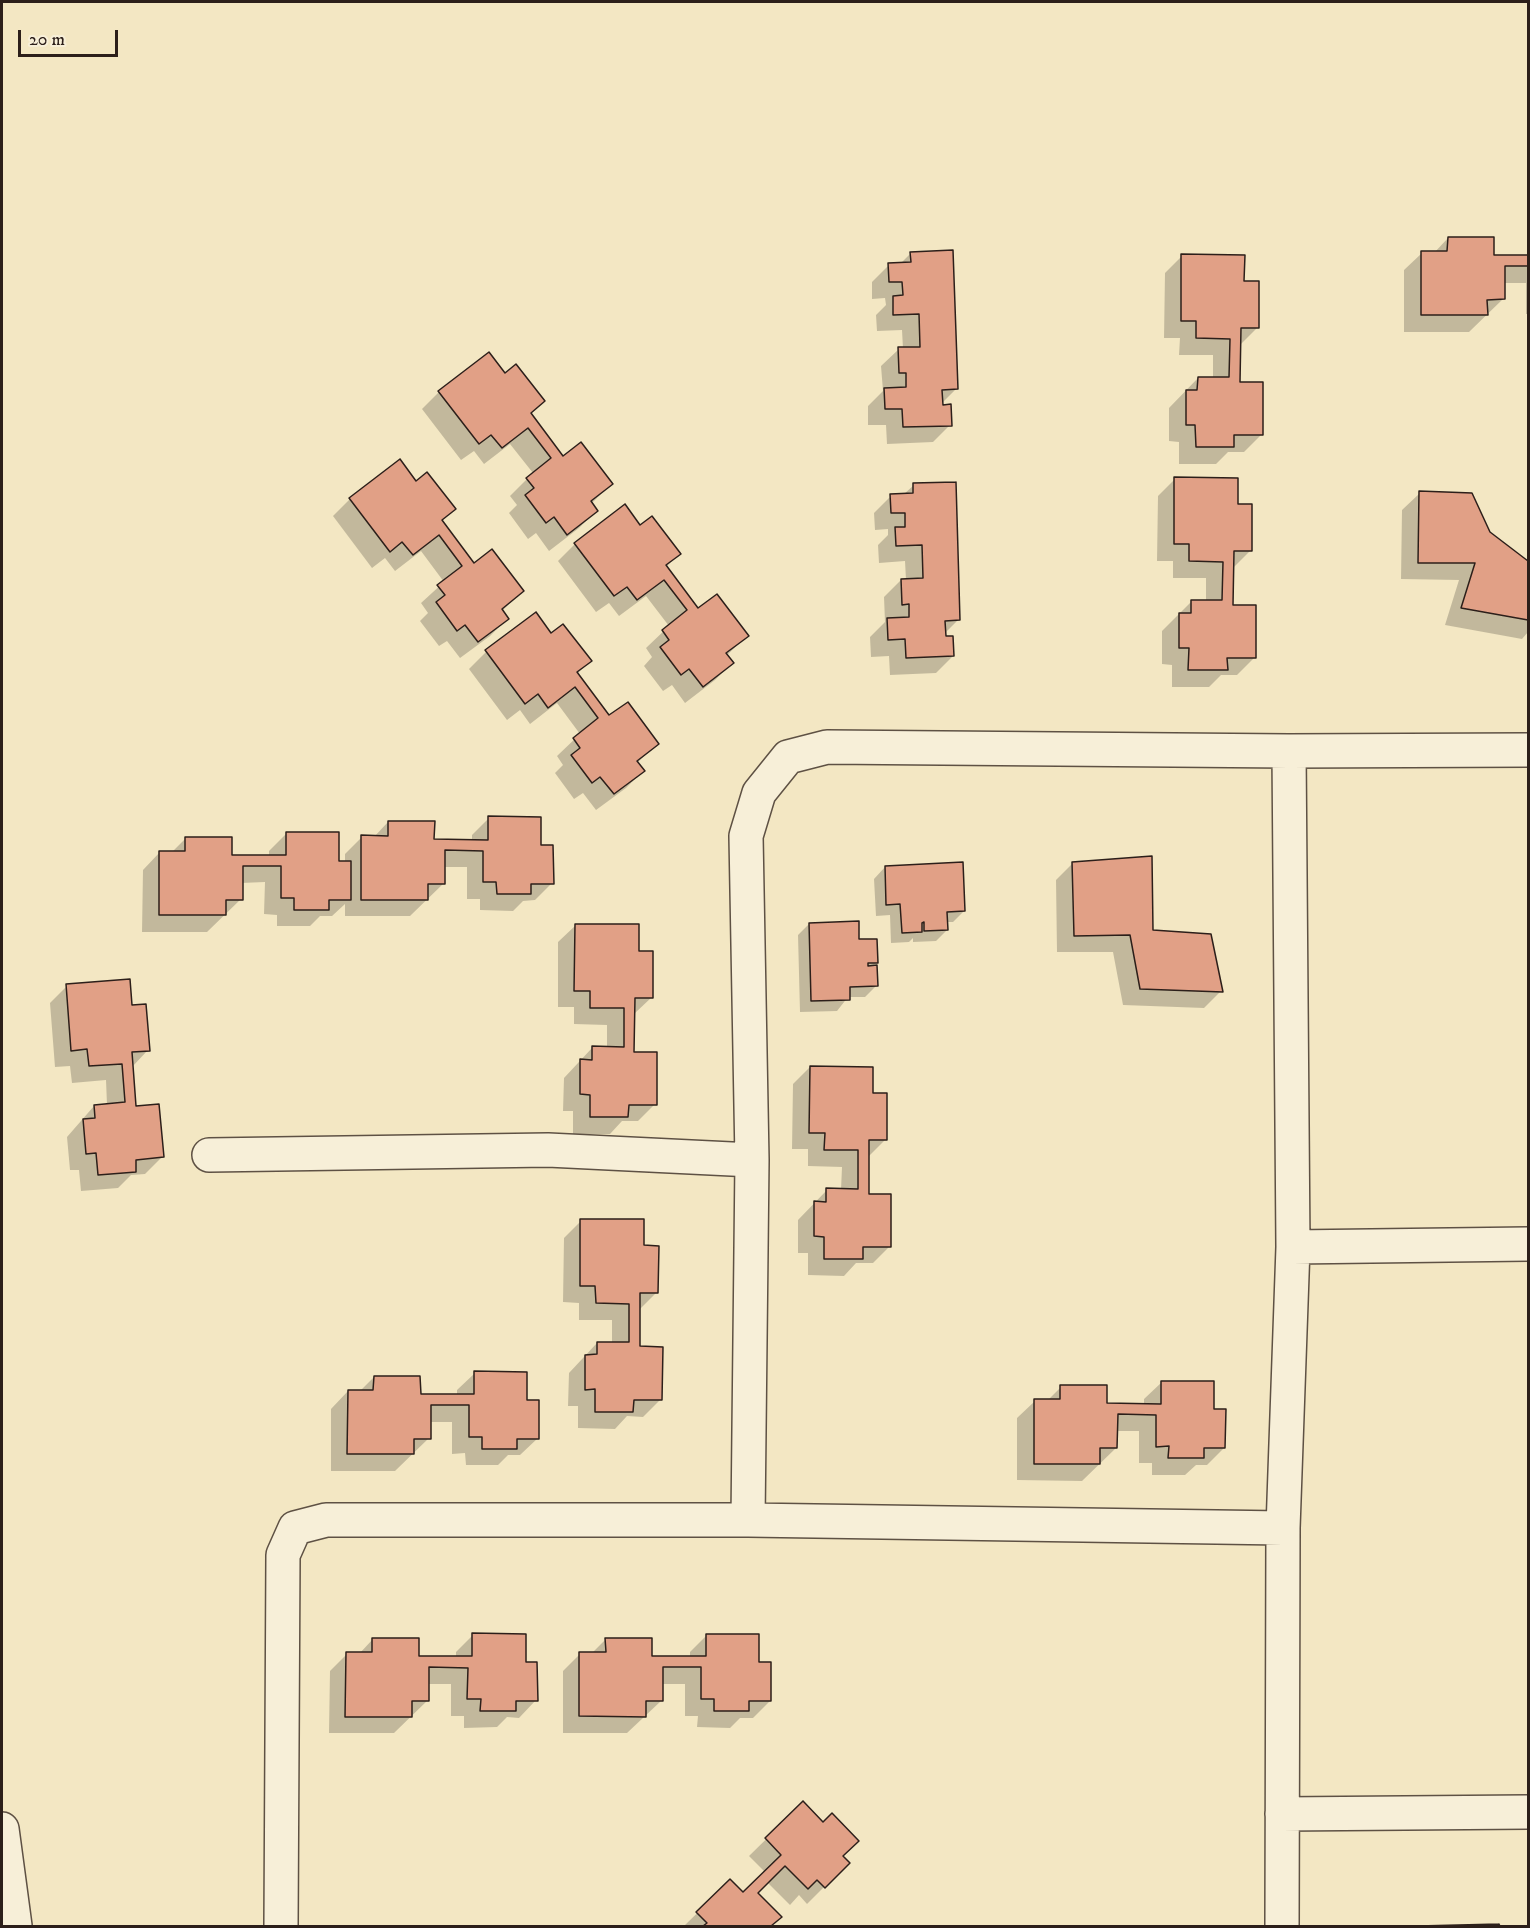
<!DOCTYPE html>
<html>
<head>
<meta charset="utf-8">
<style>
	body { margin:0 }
	#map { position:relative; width:1530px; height:1928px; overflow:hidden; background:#f3e7c3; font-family:"IM FELL DW Pica",serif }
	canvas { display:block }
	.frame { position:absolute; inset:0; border:3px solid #2c1f1a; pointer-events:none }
	.scale { position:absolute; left:18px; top:30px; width:100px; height:27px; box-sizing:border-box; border:3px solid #2c1f1a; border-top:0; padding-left:8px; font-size:18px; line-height:21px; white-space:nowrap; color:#2c1f1a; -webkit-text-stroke:4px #f7efd8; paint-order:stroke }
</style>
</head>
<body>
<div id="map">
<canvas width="1530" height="1928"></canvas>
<div class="frame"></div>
<div class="scale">20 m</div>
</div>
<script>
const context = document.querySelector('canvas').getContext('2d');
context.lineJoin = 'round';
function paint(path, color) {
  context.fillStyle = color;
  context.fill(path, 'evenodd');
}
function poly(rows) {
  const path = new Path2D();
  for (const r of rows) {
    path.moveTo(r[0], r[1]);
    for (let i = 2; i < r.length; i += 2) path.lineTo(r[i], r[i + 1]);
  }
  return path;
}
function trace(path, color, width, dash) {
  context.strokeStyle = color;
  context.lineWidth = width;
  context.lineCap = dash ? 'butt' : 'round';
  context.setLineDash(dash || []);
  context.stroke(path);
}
const shadow = poly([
	[1448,238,1492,257,1528,257,1528,314,1526,314,1526,283,1503,283,1503,299,1469,332,1404,332,1404,270,1422,253,1434,253],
	[911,253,957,388,942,403,950,425,933,442,887,444,886,425,868,425,868,406,883,391,881,366,899,349,903,349,902,330,877,331,876,315,886,305,885,298,872,299,872,282,889,265,900,264],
	[1182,256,1243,283,1257,328,1240,345,1238,384,1261,435,1244,452,1228,452,1216,464,1179,464,1179,442,1169,441,1169,408,1198,378,1213,379,1213,355,1179,355,1180,338,1164,338,1165,273],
	[505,375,543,401,530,414,563,458,611,484,591,504,596,511,579,528,549,551,536,533,528,539,509,513,517,505,510,496,533,473,510,444,484,464,474,451,461,460,422,409,439,392],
	[1175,479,1236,506,1250,551,1233,568,1232,607,1254,658,1237,675,1221,675,1209,687,1172,687,1172,665,1162,664,1162,631,1192,601,1206,601,1206,578,1173,578,1173,561,1157,561,1158,496],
	[416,483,454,509,441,522,474,565,522,591,502,611,507,619,490,636,460,658,447,641,439,646,420,621,428,613,421,603,444,582,421,551,395,571,385,558,372,568,333,516,350,499],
	[914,485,959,619,944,634,953,656,936,673,890,675,889,656,871,657,870,637,885,622,884,597,901,580,906,580,905,561,879,563,878,545,888,535,888,529,875,530,874,513,891,496,903,495],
	[1420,493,1489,533,1528,563,1528,632,1522,639,1445,625,1459,580,1401,579,1402,510],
	[640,527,679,554,666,567,698,610,747,636,726,656,732,663,715,680,685,703,672,685,663,691,644,666,652,657,646,648,669,626,646,596,619,616,609,603,596,612,558,561,575,544],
	[536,614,551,635,590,661,577,674,609,717,657,744,637,763,643,771,626,788,596,810,583,793,574,799,555,773,563,765,557,756,580,734,557,703,530,724,520,710,507,720,469,669,486,652],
	[489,818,540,847,552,883,535,900,523,901,513,911,480,910,480,899,467,899,467,867,444,867,444,883,410,916,345,916,345,904,332,916,320,916,310,926,277,926,277,915,264,914,265,882,241,883,241,899,207,932,142,932,143,870,160,852,172,852,186,838,231,856,269,856,269,851,286,834,337,862,345,862,345,854,362,837,374,837,388,822,433,841,472,841,472,835],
	[1073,863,1152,932,1221,991,1204,1008,1123,1005,1113,952,1057,952,1056,880],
	[885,867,964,911,953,922,946,922,947,930,936,941,913,942,913,938,909,942,891,943,890,915,876,916,874,879],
	[809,924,857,941,876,963,872,967,877,985,865,997,848,997,837,1011,800,1012,798,935],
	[576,925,637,952,652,997,634,1014,633,1053,655,1104,638,1121,622,1121,610,1134,573,1134,573,1111,563,1111,564,1078,592,1048,607,1048,607,1025,574,1024,574,1007,558,1007,558,942],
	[67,986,130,1007,148,1050,132,1067,135,1108,162,1157,145,1174,131,1175,118,1188,81,1191,79,1170,70,1170,67,1137,94,1106,107,1105,106,1080,72,1083,70,1066,55,1067,50,1003],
	[810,1067,872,1094,886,1139,868,1157,867,1195,890,1246,873,1263,856,1263,844,1276,808,1275,808,1253,798,1253,798,1220,827,1190,841,1190,842,1167,808,1166,808,1149,792,1149,793,1084],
	[581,1221,642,1247,657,1292,640,1309,638,1348,660,1400,643,1417,627,1416,615,1429,578,1428,578,1406,568,1406,569,1373,597,1343,612,1343,612,1320,579,1320,579,1303,563,1302,564,1238],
	[475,1373,526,1402,538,1438,520,1455,508,1455,498,1465,466,1465,465,1453,452,1454,452,1422,429,1422,429,1438,395,1471,331,1471,331,1409,348,1391,360,1391,374,1377,419,1395,457,1395,457,1390],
	[1162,1382,1212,1411,1224,1448,1207,1465,1196,1465,1185,1475,1152,1475,1152,1463,1139,1463,1139,1431,1116,1431,1116,1448,1082,1481,1017,1480,1017,1418,1035,1401,1047,1401,1061,1387,1105,1405,1144,1405,1144,1399],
	[473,1635,524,1664,536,1700,519,1718,507,1717,497,1727,464,1728,464,1716,451,1716,451,1684,428,1684,428,1700,394,1733,329,1733,330,1671,347,1654,359,1654,373,1639,417,1658,456,1658,456,1652],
	[707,1635,757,1663,770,1701,753,1718,740,1718,730,1728,697,1727,698,1716,685,1716,685,1684,661,1684,661,1701,627,1733,563,1733,563,1671,580,1654,591,1654,606,1639,651,1658,690,1658,690,1652],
	[803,1803,848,1863,807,1904,799,1895,790,1905,767,1882,756,1893,780,1917,770,1926,684,1926,730,1881,743,1894,765,1872,749,1856]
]);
const building = poly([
	[1448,237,1494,237,1494,255,1528,255,1528,266,1505,266,1505,299,1487,300,1488,315,1421,315,1421,251,1447,251,1448,237],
	[953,250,958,389,942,390,943,405,951,404,952,426,903,427,902,409,885,409,884,388,906,387,906,373,899,373,898,347,920,347,919,314,893,315,893,296,903,295,902,282,889,282,888,263,911,262,910,252,953,250],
	[1181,254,1245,255,1244,281,1259,281,1259,328,1241,328,1240,382,1263,382,1263,435,1234,435,1234,447,1196,447,1195,425,1186,425,1186,390,1197,390,1198,377,1229,377,1230,339,1196,338,1196,321,1181,321,1181,254],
	[489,352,505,373,516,364,545,401,531,413,563,456,581,442,613,484,591,501,598,511,567,535,554,517,546,523,525,495,534,488,526,478,551,458,528,428,502,448,491,435,479,444,438,391,489,352],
	[400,459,416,481,427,472,456,509,442,520,474,563,492,549,524,591,502,609,509,619,478,642,465,625,457,631,436,602,445,595,437,585,462,566,439,535,413,555,402,542,390,552,349,498,400,459],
	[1174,477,1238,478,1238,504,1252,504,1252,551,1234,551,1233,605,1256,605,1256,658,1227,658,1228,670,1188,670,1189,648,1179,648,1179,613,1191,613,1191,600,1222,600,1223,562,1189,561,1189,544,1174,544,1174,477],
	[956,482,960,620,945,621,946,636,953,636,954,656,906,658,905,639,888,640,887,618,909,617,909,604,902,605,901,579,923,578,922,545,896,546,895,527,905,527,905,513,891,513,890,494,913,493,913,483,956,482],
	[1419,491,1472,493,1490,532,1528,561,1528,620,1461,608,1475,563,1418,563,1419,491],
	[625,504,640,525,652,516,681,554,666,565,698,608,717,594,749,636,726,653,734,663,703,687,689,669,681,675,660,647,669,640,662,630,687,610,664,580,637,600,627,587,614,596,574,543,625,504],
	[536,612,551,633,563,624,592,661,577,672,609,715,628,702,659,744,637,761,645,771,614,794,600,777,592,783,571,755,580,748,573,738,598,718,575,687,548,708,538,694,525,704,485,650,536,612],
	[488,816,541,817,541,845,553,845,554,884,531,884,531,894,497,894,496,882,483,882,483,851,445,850,445,884,428,884,428,900,361,900,361,835,388,836,388,821,435,821,434,839,488,840,488,816],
	[286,832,339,832,339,861,351,861,351,900,329,900,329,910,294,910,294,898,281,898,281,866,243,866,243,900,226,900,226,915,159,915,159,851,185,851,185,837,232,837,232,855,286,855,286,832],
	[1152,856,1153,930,1211,934,1223,992,1140,989,1130,935,1074,936,1072,862,1152,856],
	[963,862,965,911,947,912,948,930,924,931,924,922,922,923,922,932,902,933,900,904,886,905,885,866,963,862],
	[859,921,859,939,877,939,878,963,868,963,868,966,877,965,878,986,850,987,850,1000,811,1001,809,923,859,921],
	[575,924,639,924,639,951,653,951,653,998,635,998,634,1052,657,1052,657,1105,629,1105,628,1117,590,1117,590,1095,580,1094,580,1059,592,1060,592,1046,624,1047,624,1008,590,1008,590,991,574,991,575,924],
	[130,979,132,1005,146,1004,150,1051,132,1052,136,1106,159,1104,164,1157,136,1160,136,1172,98,1175,96,1153,86,1154,83,1119,95,1118,94,1105,125,1102,122,1064,89,1066,87,1049,71,1051,66,984,130,979],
	[810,1066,873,1067,873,1093,887,1093,887,1140,869,1140,869,1194,891,1194,891,1247,863,1247,863,1259,824,1259,824,1237,814,1236,814,1201,826,1202,826,1188,858,1189,858,1150,824,1150,825,1133,809,1133,810,1066],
	[580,1219,644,1219,644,1245,659,1246,658,1293,640,1293,640,1346,663,1347,662,1400,634,1400,633,1412,595,1412,595,1389,585,1390,585,1355,597,1354,597,1342,629,1342,629,1304,596,1303,595,1286,580,1286,580,1219],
	[474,1371,527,1372,527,1400,539,1400,539,1439,517,1439,517,1449,482,1449,482,1437,469,1437,469,1405,431,1405,431,1439,414,1439,414,1454,347,1454,348,1390,373,1390,374,1376,420,1376,421,1394,474,1394,474,1371],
	[1161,1381,1214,1381,1214,1409,1226,1409,1225,1448,1204,1448,1204,1458,1168,1458,1169,1446,1156,1447,1156,1415,1118,1414,1117,1448,1100,1448,1100,1464,1034,1464,1034,1399,1060,1399,1060,1385,1107,1385,1107,1403,1161,1404,1161,1381],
	[472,1633,526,1634,526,1662,537,1662,538,1701,516,1701,516,1711,480,1711,481,1699,467,1699,468,1668,429,1667,429,1701,412,1701,412,1717,345,1717,346,1652,372,1652,372,1638,419,1638,419,1656,472,1656,472,1633],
	[706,1634,759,1634,759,1662,771,1662,771,1701,749,1701,749,1711,714,1711,714,1699,701,1699,701,1667,663,1667,663,1701,646,1701,646,1717,579,1716,579,1652,606,1652,605,1638,652,1638,652,1656,706,1656,706,1634],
	[803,1801,823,1822,832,1813,859,1841,843,1856,850,1863,825,1888,817,1880,808,1889,785,1866,758,1893,782,1917,771,1926,703,1926,707,1923,696,1912,730,1879,743,1892,781,1855,765,1838,803,1801],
	[1499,1924,1500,1926,1418,1926,1499,1924]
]);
const minor = poly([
	[209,1155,548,1150,752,1160],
	[1293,1247,1528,1244],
	[748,1520,752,1160,746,836,759,793,788,757,827,747,1289,751],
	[1282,1814,1528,1812],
	[2,1829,15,1926],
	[281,1926,283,1555,295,1528,326,1520,748,1520,1283,1528],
	[1282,1926,1283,1528,1293,1247,1289,751,1528,750]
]);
paint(shadow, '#0003');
paint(building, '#e1a086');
trace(building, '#2c1f1a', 1.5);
trace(minor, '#5e5144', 36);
trace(minor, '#f7efd8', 33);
</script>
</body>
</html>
